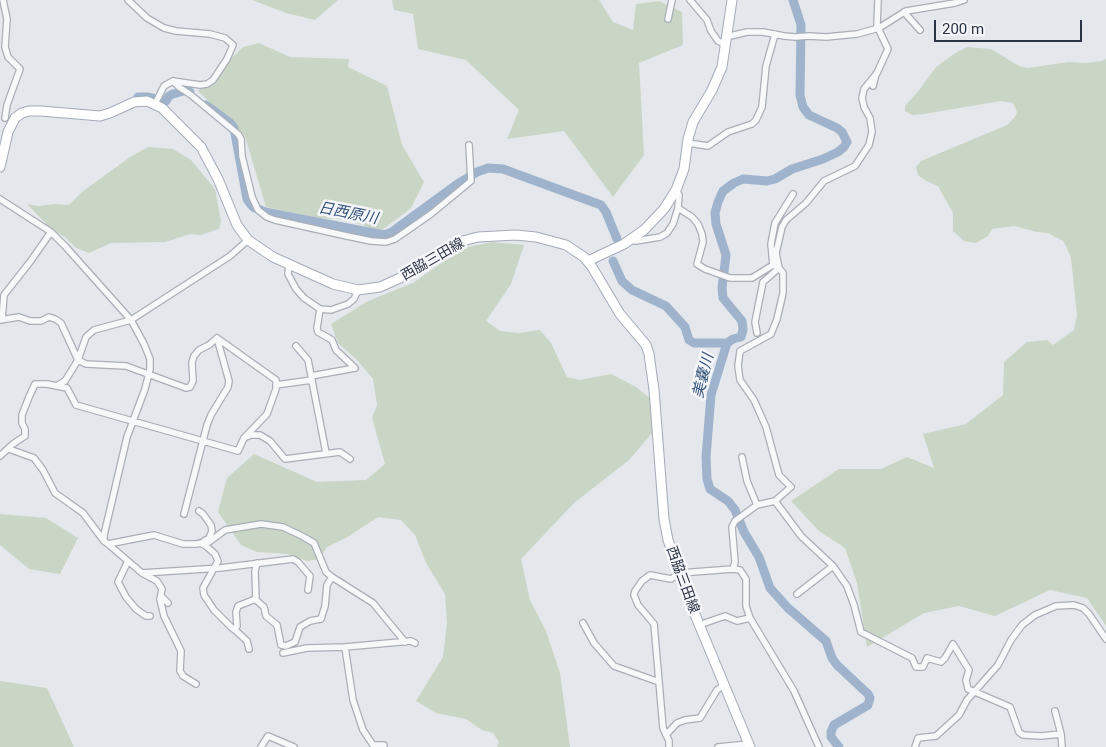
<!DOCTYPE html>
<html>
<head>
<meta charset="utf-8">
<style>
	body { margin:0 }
	#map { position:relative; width:1106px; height:747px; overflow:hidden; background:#e4e7ec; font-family:Roboto,sans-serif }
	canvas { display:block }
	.scale { position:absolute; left:934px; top:20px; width:148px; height:22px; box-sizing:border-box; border:2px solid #2b3445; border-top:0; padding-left:6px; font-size:15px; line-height:18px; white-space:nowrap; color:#2b3445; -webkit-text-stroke:4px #f4f6f9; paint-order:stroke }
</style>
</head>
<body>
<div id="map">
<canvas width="1106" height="747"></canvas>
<div class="scale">200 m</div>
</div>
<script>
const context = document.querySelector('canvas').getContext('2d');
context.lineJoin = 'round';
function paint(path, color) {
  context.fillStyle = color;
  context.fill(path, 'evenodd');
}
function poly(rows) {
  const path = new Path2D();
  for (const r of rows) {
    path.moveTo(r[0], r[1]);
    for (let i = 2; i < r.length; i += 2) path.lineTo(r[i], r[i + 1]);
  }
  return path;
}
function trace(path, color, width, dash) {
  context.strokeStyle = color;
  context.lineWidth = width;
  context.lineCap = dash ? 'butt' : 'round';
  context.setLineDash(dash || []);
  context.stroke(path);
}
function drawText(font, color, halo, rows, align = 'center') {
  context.font = font + ' Roboto,"Noto Sans JP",sans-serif';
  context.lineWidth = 5;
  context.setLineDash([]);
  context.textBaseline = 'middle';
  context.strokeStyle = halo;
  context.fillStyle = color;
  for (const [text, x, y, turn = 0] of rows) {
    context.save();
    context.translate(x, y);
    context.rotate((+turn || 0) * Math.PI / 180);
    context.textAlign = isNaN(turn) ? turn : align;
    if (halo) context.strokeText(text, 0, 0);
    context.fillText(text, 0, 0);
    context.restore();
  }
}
const green = poly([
	[252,0,338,0,315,20,286,13],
	[392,0,599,0,613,22,633,30,636,4,659,1,682,12,683,45,639,63,644,155,613,197,564,131,507,139,519,110,466,60,418,49,413,14,394,10],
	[259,43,290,57,349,59,348,67,387,86,402,145,424,182,411,208,379,232,350,220,318,218,266,207,245,136,198,91,243,47],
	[967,47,991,49,1019,66,1028,68,1069,62,1086,63,1102,61,1106,59,1106,626,1087,598,1050,590,995,616,959,606,924,613,867,647,857,583,845,548,819,531,791,501,839,469,881,469,907,457,934,468,923,434,966,424,1003,395,1004,362,1027,342,1047,340,1053,345,1074,330,1077,315,1071,258,1067,248,1063,241,1048,233,1037,232,1014,226,992,229,988,236,976,243,964,241,953,231,953,213,938,186,926,181,918,175,916,167,921,161,1007,125,1015,117,1017,112,1013,103,1001,101,924,114,912,115,905,111,905,106,920,89,936,67,954,54],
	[148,147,173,149,191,160,215,189,221,221,219,229,201,235,190,234,165,242,111,243,89,253,76,248,65,237,51,229,27,204,39,206,55,204,69,205,82,192,130,157],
	[492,242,524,245,511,284,486,321,500,331,519,333,540,330,551,343,567,377,580,380,611,374,636,387,651,399,653,432,629,460,574,503,521,559,530,600,546,631,560,673,570,747,497,747,499,742,493,733,482,730,466,719,436,713,416,701,443,657,447,623,445,594,426,563,415,535,401,520,378,517,346,538,327,547,319,559,307,561,288,554,257,552,241,545,218,512,227,478,254,454,317,482,366,480,385,464,372,418,377,405,373,379,356,359,338,343,331,324,368,301,413,283,440,264,468,247],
	[0,514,46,518,78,538,60,574,29,569,0,545],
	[0,681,47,688,74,747,0,747]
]);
const river = poly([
	[793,0,801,25,800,95,803,107,809,115,837,128,842,132,847,142,844,147,838,152,823,159,792,169,775,179,767,181,743,179,734,183,723,191,718,202,715,213,716,224,726,255,722,288,723,298,742,321,743,330,741,337,733,339,727,343,711,395,706,457,707,479,710,489,728,501,735,510,744,532,759,557,770,588,788,608,826,641,832,658,837,665,868,694,870,698,868,705,834,725,831,732,831,737,839,747],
	[138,97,147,97,166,101,169,96,173,94,187,90,190,92],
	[206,105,229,122,234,128,247,199,253,207,265,212,384,235,392,232,459,183,477,172,488,168,503,169,601,205,606,212,617,239],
	[613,261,622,281,632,290,666,306,685,327,689,340,694,343,727,343]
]);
const minor = poly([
	[3,0,7,19,5,47,8,57,20,69,7,105,5,118],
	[128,0,147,18,164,28,176,31,210,34,225,38,233,45,227,59,213,80,207,84,200,85,173,81,164,86,155,104],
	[690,0,707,20,711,31,718,41,726,45],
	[904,12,920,30],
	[668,19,672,0],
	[726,37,747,32,763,32,784,36,795,37,809,36,826,37,857,34,879,28,906,11,955,3,964,0],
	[173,81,179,87,191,95,238,134,241,139,242,156,252,197,258,210,267,217,275,220,347,236,371,241,386,242,395,239,431,214,471,181,469,145],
	[873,86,876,74],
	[688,143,708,146,728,132,752,124,756,120,762,107,766,66,775,34],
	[676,190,679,195,678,208,692,217,698,224,702,234,703,242,697,264,705,269,730,278,752,278,773,265,779,268],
	[0,199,51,232,65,246,131,320,144,344,150,359,150,369,145,389,127,437,104,535,104,541],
	[630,240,636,241,660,237,667,233,673,224,678,208],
	[289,264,288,274,296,289,304,298,320,309,331,310,348,304,354,299,358,290],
	[773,265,771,244,775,223,793,194],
	[320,309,317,328,318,332,332,340,336,350,355,368],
	[0,320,19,317,30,321,41,321,49,317,55,319,61,323,78,360,86,364,126,366,186,388,190,387,193,381,192,362,194,356,199,350,209,345,217,338],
	[2,320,4,295,30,262,51,232],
	[757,333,755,322,763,282,779,268],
	[296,346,308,360,326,453],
	[311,376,355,368],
	[58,385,65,381,78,360,86,337,94,330,131,320,230,256,248,240],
	[276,385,312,380],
	[246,437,251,435,260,435,270,441,285,459,340,452,350,459],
	[9,449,34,458,43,470,55,493,83,513,104,541,108,544,154,535,183,544,196,544,209,542,225,530,261,524,283,527,302,536,314,543,326,572,332,577,373,603,405,642],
	[0,456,13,444,25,436,25,429,22,423,22,415,29,397,35,384,47,384,67,388,76,405,238,451,244,438,267,414,276,389,276,380,217,338],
	[742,457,747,481,757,505],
	[775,501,801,536,833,566,847,586,854,605,861,632,912,658,916,667,923,667,927,658,941,662,945,658,953,644,969,670,966,680,968,689,1010,707,1019,732,1023,735,1041,736,1061,734],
	[199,511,203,514,211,525,212,531,209,538,204,541],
	[184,514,207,425,211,415,228,387,229,381,217,338],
	[200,543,206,546,215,554,218,561,203,588,204,595,214,610,231,627,235,630,237,626,236,612,238,606,253,600,256,600,255,571,257,563],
	[108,544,142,573,220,568,293,559,298,562,310,576,308,590],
	[128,561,118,582,126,597,136,609,146,616,150,616],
	[733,569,740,570,746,579,746,606,750,618,794,691,819,747],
	[142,573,157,581,162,589,160,599,164,616,181,651,180,671,183,676,196,684],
	[797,594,833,566],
	[161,596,168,603],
	[256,600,264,607,266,616,277,625,281,645,286,646,295,642,300,627,310,621,321,619,325,606,327,585,332,577],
	[583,623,594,643,614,666,659,682],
	[699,625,725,616,737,621,750,618],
	[235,630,247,641,249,649],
	[345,647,353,700,363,730,373,745,384,745],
	[283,653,307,648,345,647,411,641,415,643],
	[1055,711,1061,734,1062,747],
	[666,735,677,723,685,720,700,718,717,690,724,685],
	[261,747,268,736,294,747],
	[669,747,669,741,663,728,654,624,638,605,634,595,635,591,642,581,650,575,671,579,680,573,733,569,735,562,732,527,735,521,757,505,775,501,791,487,779,475,766,427,754,400,740,380,738,366,740,351,771,334,777,319,783,293,783,273,779,268,776,253,782,227,786,220,806,203,824,181,855,166,869,145,872,132,870,118,864,107,862,98,864,89,877,73,888,49,877,26,878,0],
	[718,747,748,744],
	[915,747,918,738,936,736,959,715,967,700,998,665,1011,640,1022,625,1035,615,1056,606,1074,605,1083,608,1089,614,1106,639]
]);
const primary = poly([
	[0,167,8,132,15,118,22,113,29,111,41,111,100,116,110,113,134,102,147,101,162,108,201,147,218,179,237,225,248,240,273,257,333,284,358,290,380,287,418,270,450,247,459,242,478,237,516,235,536,237,566,245,584,257,592,267,620,314,646,345,649,354,654,390,664,519,668,540,696,617,750,747],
	[588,261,624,244,644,230,664,209,676,190,684,169,688,139,693,122,712,90,722,67,732,0]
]);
const streetNames = [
	["西脇三田線",433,260,-30],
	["西脇三田線",682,580,70]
];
const waterNames = [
	["日西原川",348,214,11],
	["美嚢川",704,376,-76]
];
paint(green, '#c9d6c5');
trace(river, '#9fb4cc', 9);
trace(minor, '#a9aeb7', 8);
trace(primary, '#a3abb8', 11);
trace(minor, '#f7f8fa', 5.5);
trace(primary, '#fff', 9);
drawText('14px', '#2b3445', '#f4f6f9', streetNames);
drawText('italic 15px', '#34527a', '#f4f6f9', waterNames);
</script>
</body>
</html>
